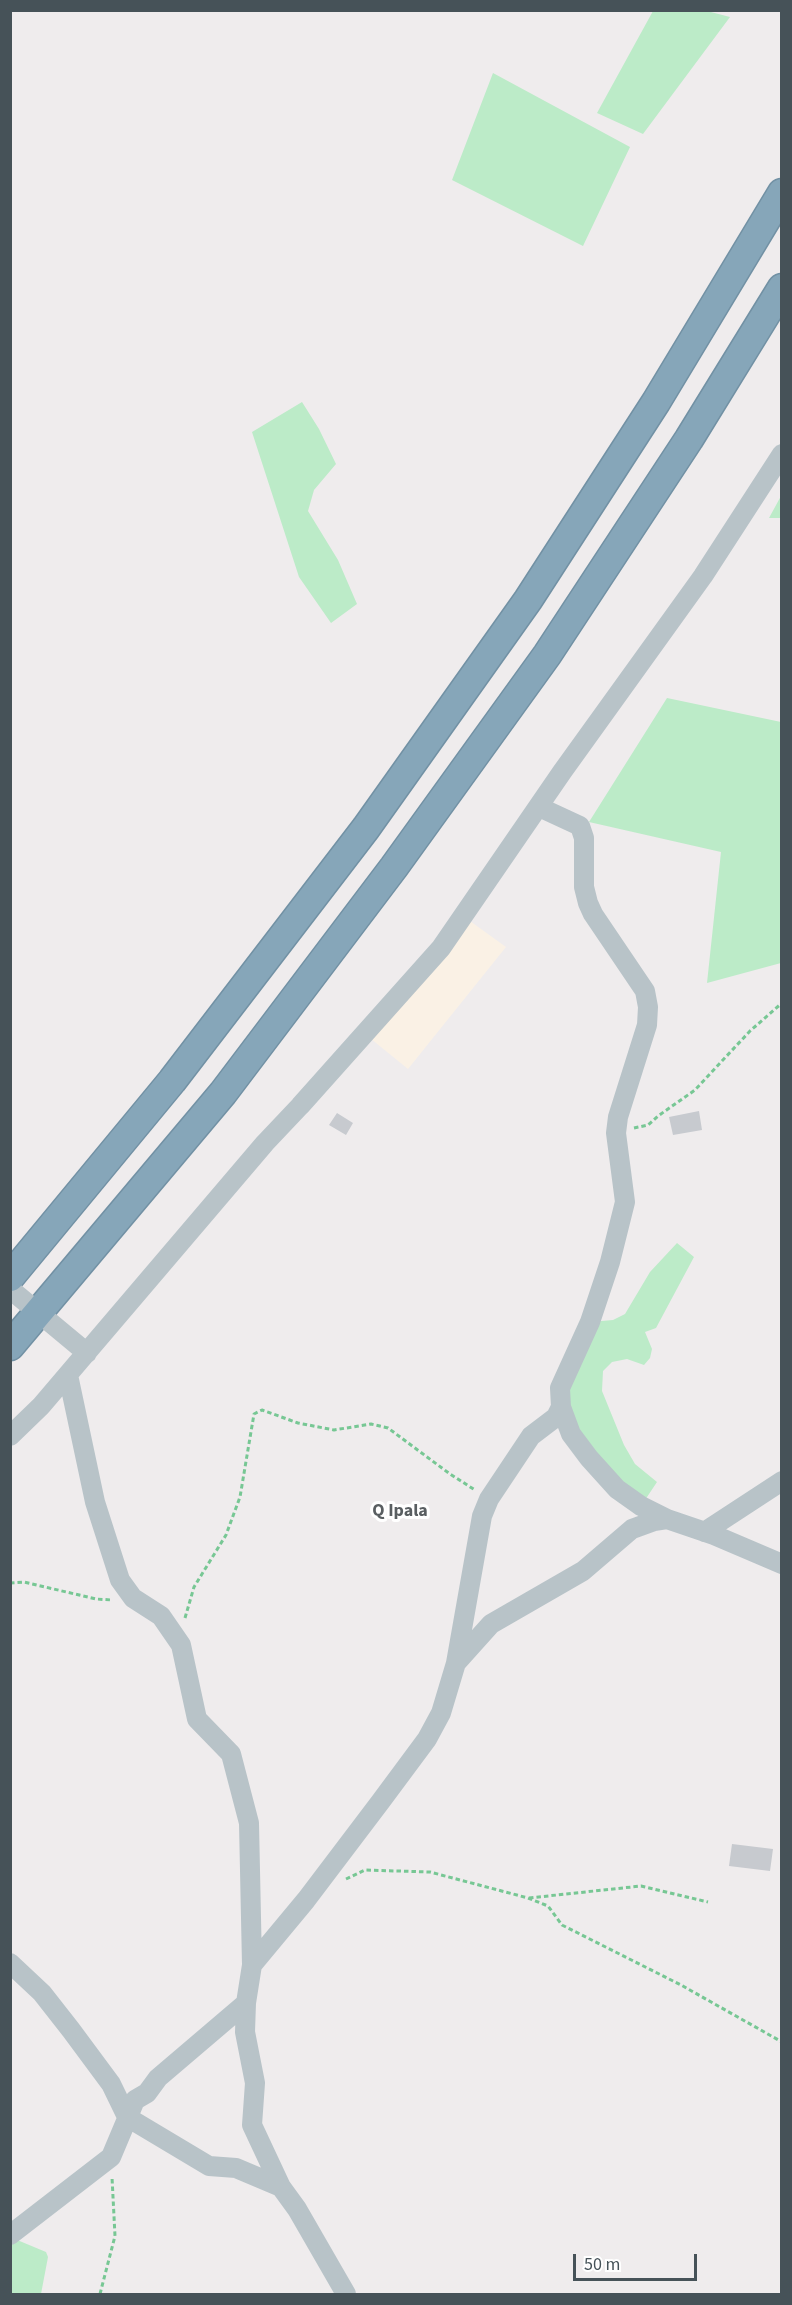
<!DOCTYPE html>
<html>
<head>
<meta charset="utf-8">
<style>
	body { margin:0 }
	#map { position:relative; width:792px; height:2305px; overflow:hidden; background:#efeced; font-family:"Source Sans 3",sans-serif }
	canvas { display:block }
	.frame { position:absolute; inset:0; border:12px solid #465258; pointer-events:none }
	.scale { position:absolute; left:573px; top:2254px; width:124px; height:27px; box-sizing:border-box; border:3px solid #465258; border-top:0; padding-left:8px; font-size:18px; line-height:21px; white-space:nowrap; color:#465258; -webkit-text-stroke:4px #fff; paint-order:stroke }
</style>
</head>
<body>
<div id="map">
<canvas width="792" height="2305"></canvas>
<div class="frame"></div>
<div class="scale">50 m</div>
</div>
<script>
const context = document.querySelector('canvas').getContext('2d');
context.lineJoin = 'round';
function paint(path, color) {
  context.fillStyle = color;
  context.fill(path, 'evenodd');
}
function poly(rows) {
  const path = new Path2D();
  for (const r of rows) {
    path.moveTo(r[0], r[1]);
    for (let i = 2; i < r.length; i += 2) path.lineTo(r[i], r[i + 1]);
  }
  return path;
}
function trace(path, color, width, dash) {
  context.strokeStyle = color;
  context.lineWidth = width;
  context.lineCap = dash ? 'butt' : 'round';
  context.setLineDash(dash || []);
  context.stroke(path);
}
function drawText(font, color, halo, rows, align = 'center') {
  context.font = font + ' "Source Sans 3",sans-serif';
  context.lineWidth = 6;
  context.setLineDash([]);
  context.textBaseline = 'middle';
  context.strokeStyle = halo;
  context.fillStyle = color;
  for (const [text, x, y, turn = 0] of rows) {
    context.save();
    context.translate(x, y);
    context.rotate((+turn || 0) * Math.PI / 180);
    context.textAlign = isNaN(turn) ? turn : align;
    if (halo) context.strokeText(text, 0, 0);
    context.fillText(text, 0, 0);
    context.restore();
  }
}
const commercial = poly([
	[463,916,506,947,408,1069,365,1034]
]);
const green = poly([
	[653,11,707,11,730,17,643,134,597,113],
	[493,73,630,147,583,246,452,180],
	[302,402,319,429,336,464,314,490,308,511,338,560,357,604,331,623,299,577,252,432],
	[781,496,781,518,769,518],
	[667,698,781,722,781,963,707,983,721,852,589,822],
	[677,1243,694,1257,656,1328,645,1332,652,1349,650,1358,644,1365,627,1359,612,1362,603,1371,602,1391,624,1445,635,1464,657,1482,641,1506,617,1489,561,1407,590,1322,613,1320,625,1314,650,1272],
	[10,2237,46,2252,48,2257,41,2294,11,2294]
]);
const building = poly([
	[699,1111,702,1130,673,1135,669,1117],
	[337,1113,353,1123,346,1135,329,1125],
	[732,1844,773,1849,770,1871,729,1866]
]);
const path = poly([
	[634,1128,648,1125,658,1116,695,1090,750,1031,782,1003],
	[10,1583,24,1582,96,1599,112,1600],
	[185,1618,194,1587,226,1535,240,1497,254,1414,262,1410,298,1423,334,1430,371,1424,388,1428,450,1474,475,1490],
	[346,1879,365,1870,430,1872,528,1898,548,1906,562,1925,681,1985,782,2042],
	[529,1898,641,1886,708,1902],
	[100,2294,115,2236,112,2177]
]);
const minor = poly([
	[10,1289,87,1353],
	[68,1375,95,1502,120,1580,133,1598,161,1616,181,1645,197,1719,231,1754,249,1823,252,1965],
	[561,1407,571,1434,589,1458,617,1489,641,1506,667,1519],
	[10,1436,41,1406,265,1143,300,1106,441,948,562,772,703,576,782,454],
	[704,1532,782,1481],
	[456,1663,491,1624,583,1571,632,1529,654,1521,667,1519,714,1535,782,1564],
	[10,1963,42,1993,71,2030,111,2084,127,2117,209,2166,236,2168,281,2187,297,2209,346,2294],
	[281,2187,252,2125,255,2083,245,2032,246,2003,252,1965,306,1900,381,1801,427,1739,441,1713,456,1663,482,1516,489,1499,531,1436,556,1417,561,1407,560,1388,590,1322,610,1262,625,1202,616,1133,618,1117,647,1025,648,1007,645,991,593,914,588,903,584,887,584,838,580,826,539,807],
	[10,2235,111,2157,135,2100,147,2093,158,2078,246,2003]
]);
const highway = poly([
	[10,1277,172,1081,366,828,528,600,656,402,782,193],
	[10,1346,223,1093,394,867,547,655,689,439,782,288]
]);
const quarterNames = [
	["Q Ipala",400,1512]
];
paint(commercial, '#faf1e5');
paint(green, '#bcebc8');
paint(building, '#c7cacf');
trace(highway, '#7291a4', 31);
trace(path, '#77c794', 3, [4.5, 3]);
trace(minor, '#b8c3c8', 20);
trace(highway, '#86a6b9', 28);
drawText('bold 18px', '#595e61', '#fff', quarterNames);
</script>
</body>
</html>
